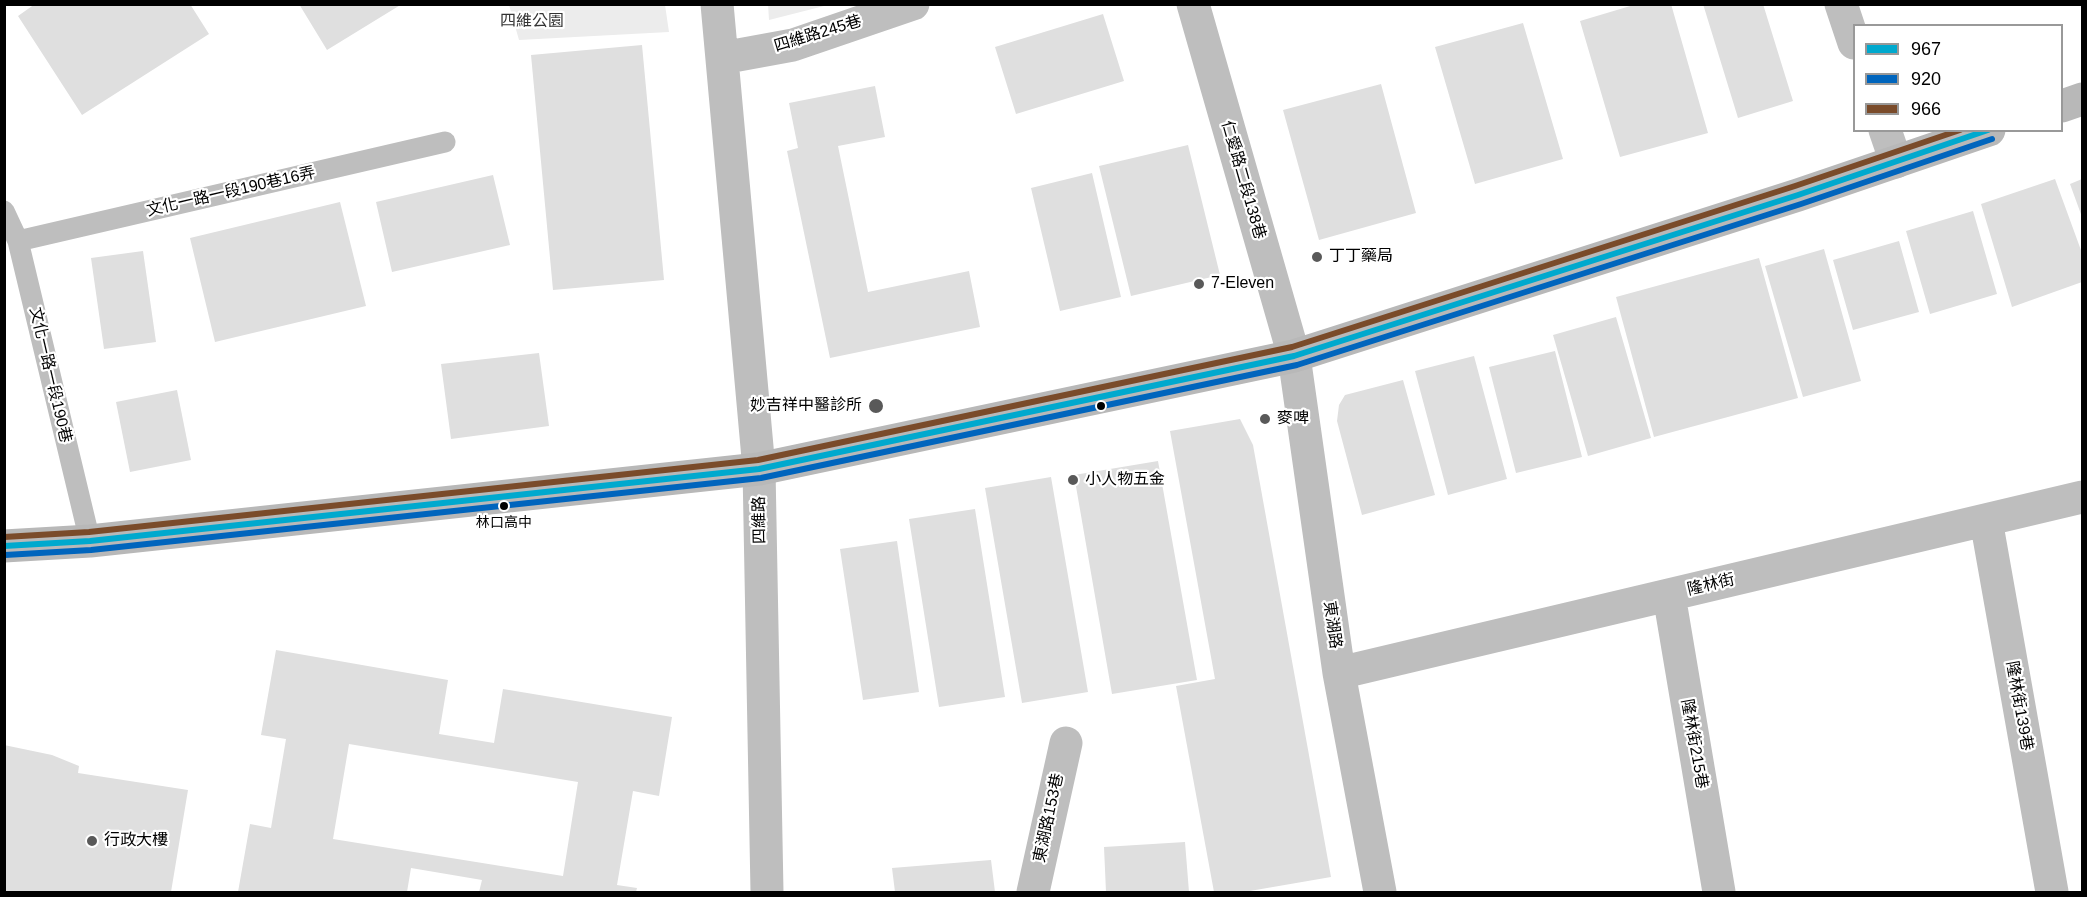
<!DOCTYPE html>
<html>
<head>
<meta charset="utf-8">
<style>
	body { margin:0 }
	#map { position:relative; width:2087px; height:897px; overflow:hidden; background:#fff; font-family:Helvetica,sans-serif }
	canvas { display:block }
	.frame { position:absolute; inset:0; border:6px solid #000; pointer-events:none }
	.legend { position:absolute; left:1853px; top:24px; width:210px; height:108px; box-sizing:border-box; background:#fff; border:2px solid #999; margin:0; padding:8px 10px; list-style:none; font-size:18px; color:#000 }
	.legend li { display:flex; align-items:center; gap:12px; height:30px }
	.legend b { width:30px; border:2px solid #999 }
</style>
</head>
<body>
<div id="map">
<canvas width="2087" height="897"></canvas>
<div class="frame"></div>
<ul class="legend">
<li><b style="height:8px;background:#00a9ce"></b>967</li>
<li><b style="height:8px;background:#0065bd"></b>920</li>
<li><b style="height:8px;background:#7a4b2a"></b>966</li>
</ul>
</div>
<script>
const context = document.querySelector('canvas').getContext('2d');
context.lineJoin = 'round';
function paint(path, color) {
  context.fillStyle = color;
  context.fill(path, 'evenodd');
}
function poly(rows) {
  const path = new Path2D();
  for (const r of rows) {
    path.moveTo(r[0], r[1]);
    for (let i = 2; i < r.length; i += 2) path.lineTo(r[i], r[i + 1]);
  }
  return path;
}
function trace(path, color, width, dash) {
  context.strokeStyle = color;
  context.lineWidth = width;
  context.lineCap = dash ? 'butt' : 'round';
  context.setLineDash(dash || []);
  context.stroke(path);
}
function drawText(font, color, halo, rows, align = 'center') {
  context.font = font + ' Helvetica,"Noto Sans TC",sans-serif';
  context.lineWidth = 4.5;
  context.setLineDash([]);
  context.textBaseline = 'middle';
  context.strokeStyle = halo;
  context.fillStyle = color;
  for (const [text, x, y, turn = 0] of rows) {
    context.save();
    context.translate(x, y);
    context.rotate((+turn || 0) * Math.PI / 180);
    context.textAlign = isNaN(turn) ? turn : align;
    if (halo) context.strokeText(text, 0, 0);
    context.fillText(text, 0, 0);
    context.restore();
  }
}
const green = poly([
	[768,4,828,4,828,5,769,20],
	[509,5,665,5,669,32,519,40]
]);
const building = poly([
	[35,4,190,4,209,34,82,115,18,16],
	[299,4,402,4,327,50],
	[1637,4,1671,4,1708,133,1620,157,1580,21],
	[1703,4,1763,4,1793,101,1738,118],
	[1103,14,1124,81,1016,114,995,47],
	[1523,23,1563,159,1475,184,1435,47],
	[642,45,664,280,553,290,531,55],
	[1381,84,1416,213,1319,240,1283,110],
	[875,86,885,137,838,146,868,292,969,271,980,327,830,358,787,151,798,148,789,103],
	[1188,145,1220,275,1131,296,1099,166],
	[1092,173,1121,297,1060,311,1031,188],
	[493,175,510,245,392,272,376,202],
	[2055,179,2082,253,2082,282,2012,307,1981,204],
	[2082,179,2082,217,2070,184],
	[340,202,366,306,215,342,190,238],
	[1973,211,1997,294,1930,314,1906,231],
	[1899,241,1919,312,1853,330,1833,260],
	[1824,249,1861,381,1803,397,1765,266],
	[143,251,156,342,104,349,91,258],
	[1759,258,1798,398,1654,437,1616,297],
	[1616,317,1651,438,1588,456,1553,335],
	[1555,351,1582,457,1516,473,1489,367],
	[539,353,549,426,451,439,441,364],
	[1474,356,1507,479,1448,495,1415,371],
	[1403,380,1435,495,1362,515,1337,421,1339,405,1345,395],
	[177,390,191,460,130,472,116,402],
	[1240,419,1253,445,1331,877,1244,892,1214,892,1176,686,1215,679,1170,431],
	[1158,461,1197,680,1112,694,1074,475],
	[1051,477,1088,692,1022,703,985,488],
	[975,509,1005,697,939,707,909,519],
	[897,541,919,692,863,700,840,549],
	[276,650,448,680,439,734,494,743,503,689,672,717,659,796,633,791,617,885,637,888,636,892,479,892,482,880,411,868,407,892,238,892,250,824,271,828,286,739,261,735],
	[349,744,578,782,563,876,333,839],
	[4,745,52,755,79,766,78,773,188,790,171,892,4,892],
	[1185,842,1189,892,1106,892,1104,847],
	[991,860,995,892,895,892,892,868]
]);
const service = poly([
	[4,211,18,241,90,541],
	[18,241,445,142]
]);
const minor = poly([
	[717,4,759,469,767,892],
	[1193,4,1294,356,1339,673,1380,892],
	[1841,4,1854,43],
	[722,58,793,45,913,4],
	[1885,130,1896,162],
	[1986,520,2052,892],
	[1669,595,1719,892],
	[1339,673,2082,497],
	[1033,892,1066,743]
]);
const secondary = poly([
	[2062,106,2082,99],
	[4,546,90,541,759,469,1294,356,1798,195,1989,130]
]);
const bus1 = poly([
	[4,546,90,541,759,469,1294,356,1798,195,1988,130]
]);
const bus2 = poly([
	[5,555,91,550,761,478,1297,365,1801,204,1992,139]
]);
const bus3 = poly([
	[4,537,89,532,758,460,1292,347,1795,186,1960,130]
]);
const markers = [
	[1317,257,6,"#595959"],
	[1199,284,6,"#595959"],
	[876,406,8,"#595959"],
	[1101,406,5,"#000"],
	[1265,419,6,"#595959"],
	[1073,480,6,"#595959"],
	[504,506,5,"#000"],
	[92,841,6,"#595959"]
];
const busNames = [
	["林口高中",504,523]
];
const parkNames = [
	["四維公園",532,22]
];
const streetNames = [
	["四維路245巷",818,34,-17],
	["仁愛路二段138巷",1243,180,74],
	["文化一路一段190巷16弄",231,192,-13],
	["文化一路一段190巷",50,375,77],
	["四維路",760,520,-91],
	["隆林街",1711,585,-13],
	["東湖路",1332,625,82],
	["隆林街139巷",2019,706,80],
	["隆林街215巷",1694,744,80],
	["東湖路153巷",1049,818,-78]
];
const poiNames = [
	["丁丁藥局",1329,257],
	["7-Eleven",1211,284],
	["妙吉祥中醫診所",862,406,"right"],
	["麥啤",1277,419],
	["小人物五金",1085,480],
	["行政大樓",104,841]
];
paint(green, '#ececec');
paint(building, '#dfdfdf');
trace(service, '#bebebe', 21);
trace(minor, '#bebebe', 33);
trace(secondary, '#b8b8b8', 33);
trace(bus1, '#00a9ce', 6);
trace(bus2, '#0065bd', 6);
trace(bus3, '#7a4b2a', 6);
for (const [x, y, r, color] of markers) {
  const dot = new Path2D();
  dot.arc(x, y, r, 0, 2 * Math.PI);
  context.fillStyle = color;
  context.fill(dot);
  trace(dot, '#fff', 2);
}
drawText('14px', '#000', '#fff', busNames);
drawText('16px', '#333', '#fff', parkNames);
drawText('16px', '#000', '#fff', streetNames);
drawText('16px', '#000', '#fff', poiNames, 'left');
</script>
</body>
</html>
